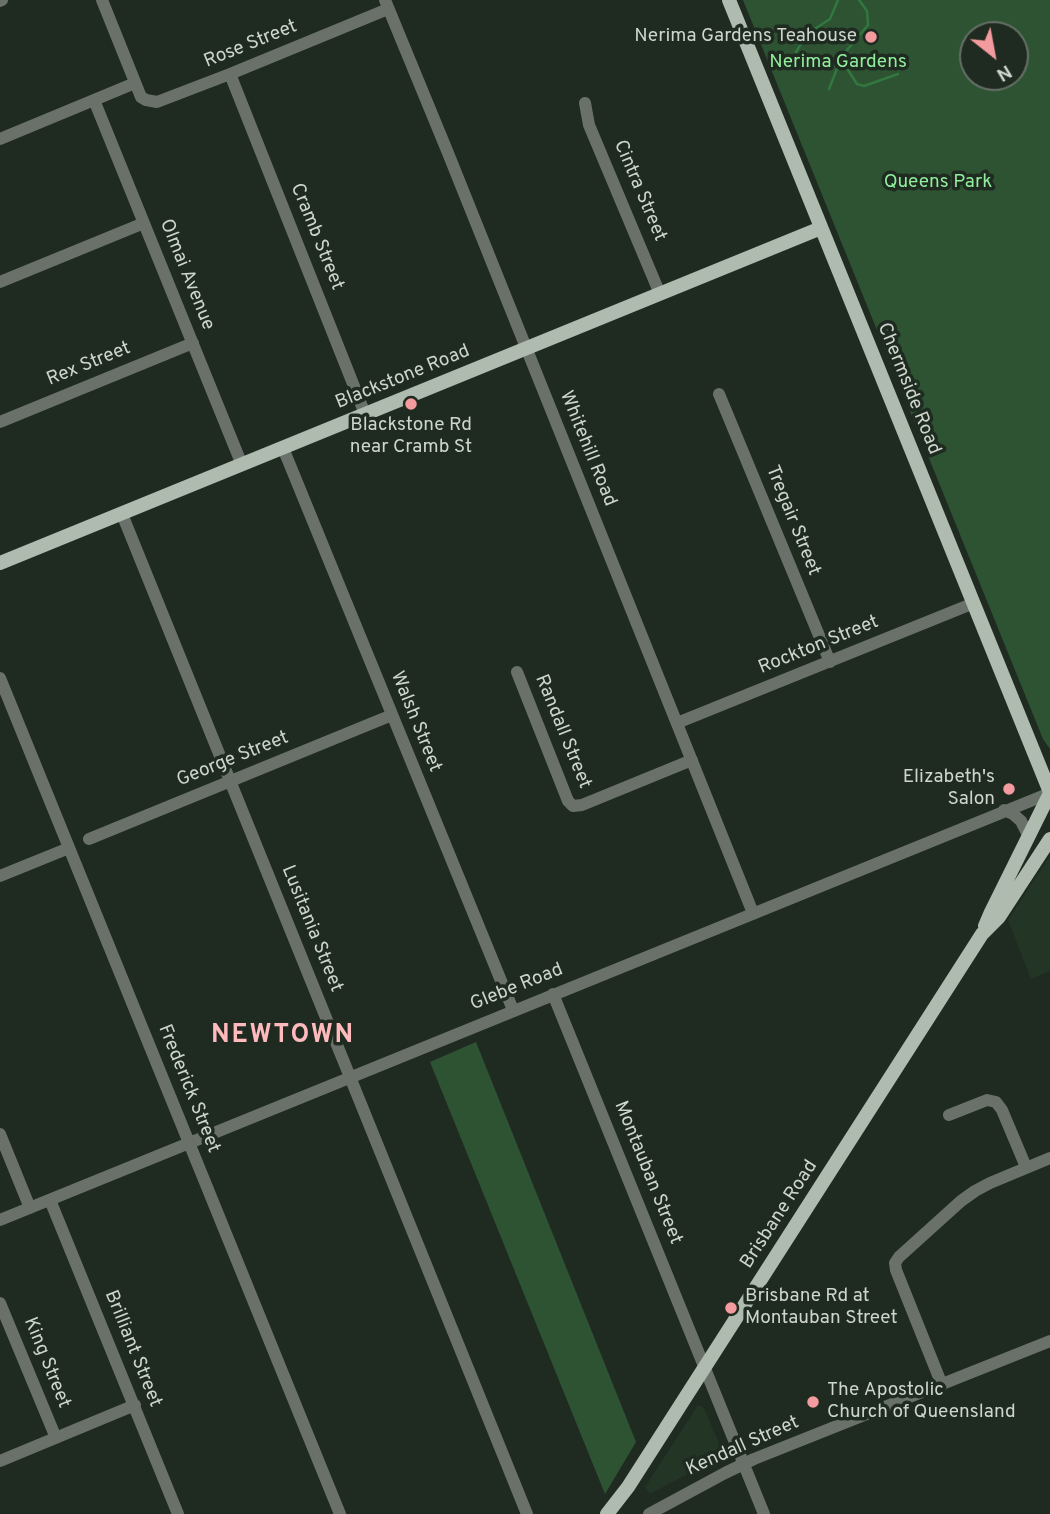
<!DOCTYPE html>
<html>
<head>
<meta charset="utf-8">
<style>
	body { margin:0 }
	#map { position:relative; width:1050px; height:1514px; overflow:hidden; background:#1f2b20; font-family:Overpass,sans-serif }
	canvas { display:block }
	.north { position:absolute; left:959px; top:21px; width:70px; height:70px; box-sizing:border-box; background:#1f2b20; border:2px solid #656f65; border-radius:50%; rotate:149deg; font-size:19px; font-weight:700; line-height:28px; text-align:center; color:#cdd5cd }
	.north::after { content:''; display:block; margin:auto; width:24px; height:32px; background:#f49b9f; clip-path:polygon(50% 0,100% 100%,50% 72%,0 100%) }
</style>
</head>
<body>
<div id="map">
<canvas width="1050" height="1514"></canvas>
<div class="north">N</div>
</div>
<script>
const context = document.querySelector('canvas').getContext('2d');
context.lineJoin = 'round';
function paint(path, color) {
  context.fillStyle = color;
  context.fill(path, 'evenodd');
}
function poly(rows) {
  const path = new Path2D();
  for (const r of rows) {
    path.moveTo(r[0], r[1]);
    for (let i = 2; i < r.length; i += 2) path.lineTo(r[i], r[i + 1]);
  }
  return path;
}
function trace(path, color, width, dash) {
  context.strokeStyle = color;
  context.lineWidth = width;
  context.lineCap = dash ? 'butt' : 'round';
  context.setLineDash(dash || []);
  context.stroke(path);
}
function drawText(font, color, halo, rows, align = 'center') {
  context.font = font + ' Overpass,sans-serif';
  context.lineWidth = 7;
  context.setLineDash([]);
  context.textBaseline = 'middle';
  context.strokeStyle = halo;
  context.fillStyle = color;
  for (const [text, x, y, turn = 0] of rows) {
    context.save();
    context.translate(x, y);
    context.rotate((+turn || 0) * Math.PI / 180);
    context.textAlign = isNaN(turn) ? turn : align;
    if (halo) context.strokeText(text, 0, 0);
    context.fillText(text, 0, 0);
    context.restore();
  }
}
const built = poly([
	[1050,856,1050,971,1031,979,1008,920],
	[698,1405,704,1408,724,1455,650,1494,645,1487]
]);
const green = poly([
	[743,0,1050,0,1050,749,1043,739],
	[973,35,1015,35,1015,77,973,77],
	[476,1042,636,1442,605,1494,430,1062]
]);
const stream = poly([
	[796,52,804,39,813,30,830,19,838,0],
	[839,64,848,70,857,84,864,86,898,74],
	[829,89,842,56,868,25,867,11,859,0]
]);
const minor = poly([
	[102,0,141,97,146,100,157,102,230,74,388,9],
	[385,0,448,153,753,913],
	[0,1,2,0],
	[230,74,365,414],
	[94,100,242,465],
	[585,103,589,125,660,294],
	[0,139,135,83],
	[0,282,144,223],
	[719,394,830,662],
	[0,422,193,343],
	[283,448,513,1010],
	[122,514,527,1514],
	[517,672,568,801,573,806,582,805,692,760],
	[0,678,340,1514],
	[677,723,974,603],
	[1004,810,1013,814,1021,821,1029,837],
	[89,839,392,715],
	[0,876,69,848],
	[553,994,764,1514],
	[949,1115,987,1100,996,1102,1002,1110,1026,1167],
	[0,1134,30,1208],
	[50,1200,178,1514],
	[0,1220,1050,793],
	[0,1303,56,1438],
	[942,1385,896,1270,895,1263,899,1257,961,1201,975,1191,990,1183,1050,1158],
	[0,1461,135,1405],
	[649,1514,725,1473,754,1459,1050,1341]
]);
const major = poly([
	[729,0,1050,792],
	[0,563,821,228],
	[985,926,991,912,1050,793],
	[607,1514,628,1487,982,934,999,917,1050,839]
]);
const markers = [
	[871,37,7,"#f49b9f"],
	[411,404,7,"#f49b9f"],
	[1009,789,7,"#f49b9f"],
	[731,1308,7,"#f49b9f"],
	[813,1402,7,"#f49b9f"]
];
const poiNames = [
	["Nerima Gardens Teahouse",857,37],
	["Blackstone Rd",411,426,"center"],
	["near Cramb St",411,448,"center"],
	["Elizabeth's",995,778],
	["Salon",995,800],
	["Brisbane Rd at",745,1297,"left"],
	["Montauban Street",745,1319,"left"],
	["The Apostolic",827,1391,"left"],
	["Church of Queensland",827,1413,"left"]
];
const streetNames = [
	["Rose Street",251,45,-22],
	["Cintra Street",639,191,67],
	["Cramb Street",316,237,68],
	["Olmai Avenue",186,275,68],
	["Rex Street",89,365,-22],
	["Blackstone Road",403,378,-22],
	["Chermside Road",908,389,68],
	["Whitehill Road",587,449,68],
	["Tregair Street",792,521,68],
	["Rockton Street",819,646,-22],
	["Walsh Street",415,722,68],
	["Randall Street",562,732,68],
	["George Street",233,760,-22],
	["Lusitania Street",311,929,68],
	["Glebe Road",517,988,-22],
	["Frederick Street",188,1089,68],
	["Montauban Street",647,1173,68],
	["Brisbane Road",780,1215,-57],
	["Brilliant Street",132,1349,68],
	["King Street",46,1363,68],
	["Kendall Street",743,1447,-24]
];
const parkNames = [
	["Nerima Gardens",838,63],
	["Queens Park",938,183]
];
const districtNames = [
	["NEWTOWN",283,1037]
];
paint(built, '#233525');
paint(green, '#2e5333');
trace(stream, '#32773e', 2.5);
trace(minor, '#6a716b', 12);
trace(major, '#aebbae', 14);
for (const [x, y, r, color] of markers) {
  const dot = new Path2D();
  dot.arc(x, y, r, 0, 2 * Math.PI);
  context.fillStyle = color;
  context.fill(dot);
  trace(dot, '#1f2b20', 2.5);
}
drawText('19px', '#cdd5cd', '#1f2b20', poiNames, 'right');
drawText('19px', '#cdd5cd', '#1f2b20', streetNames);
drawText('19px', '#90ee9c', '#1f2b20', parkNames);
context.letterSpacing = '2px';
drawText('bold 26px', '#ffbabd', '#1f2b20', districtNames);
context.letterSpacing = '0px';
</script>
</body>
</html>
